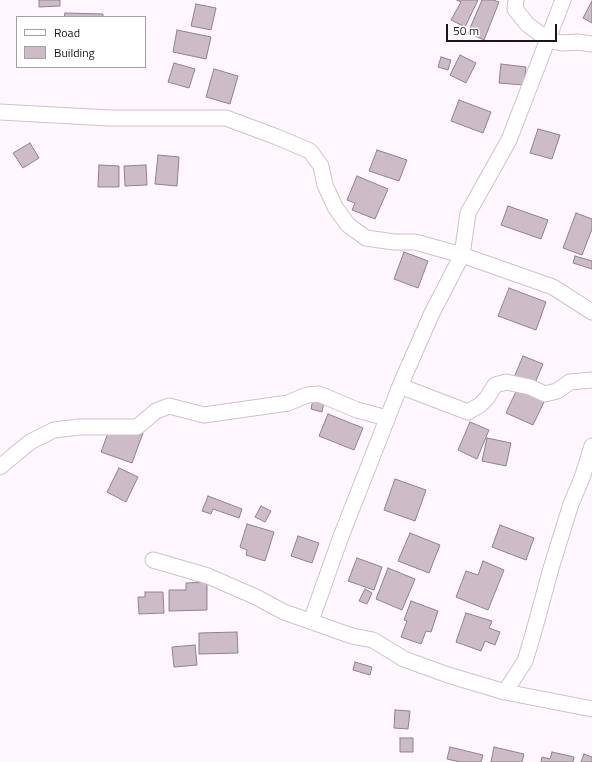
<!DOCTYPE html>
<html>
<head>
<meta charset="utf-8">
<style>
	body { margin:0 }
	#map { position:relative; width:592px; height:762px; overflow:hidden; background:#fff7fd; font-family:"Titillium Web",sans-serif }
	canvas { display:block }
	.legend { position:absolute; left:16px; top:16px; width:130px; height:52px; box-sizing:border-box; background:#fff; border:1px solid #a4a1a3; margin:0; padding:5px 7px; list-style:none; font-size:12px; color:#1b151a }
	.legend li { display:flex; align-items:center; gap:8px; height:20px }
	.legend b { width:20px; border:1px solid #a4a1a3 }
	.scale { position:absolute; left:446px; top:24px; width:111px; height:18px; box-sizing:border-box; border:2px solid #1b151a; border-top:0; padding-left:5px; font-size:12px; line-height:14px; white-space:nowrap; color:#1b151a; -webkit-text-stroke:3px #fff; paint-order:stroke }
</style>
</head>
<body>
<div id="map">
<canvas width="592" height="762"></canvas>
<ul class="legend">
<li><b style="height:5px;background:#fff"></b>Road</li>
<li><b style="height:11px;background:#cdbbc8"></b>Building</li>
</ul>
<div class="scale">50 m</div>
</div>
<script>
const context = document.querySelector('canvas').getContext('2d');
context.lineJoin = 'round';
function paint(path, color) {
  context.fillStyle = color;
  context.fill(path, 'evenodd');
}
function poly(rows) {
  const path = new Path2D();
  for (const r of rows) {
    path.moveTo(r[0], r[1]);
    for (let i = 2; i < r.length; i += 2) path.lineTo(r[i], r[i + 1]);
  }
  return path;
}
function trace(path, color, width, dash) {
  context.strokeStyle = color;
  context.lineWidth = width;
  context.lineCap = dash ? 'butt' : 'round';
  context.setLineDash(dash || []);
  context.stroke(path);
}
const building = poly([
	[39,0,60,0,60,6,39,7,39,0],
	[457,0,478,0,465,27,451,20,461,2,457,0],
	[482,0,493,0,499,2,484,40,468,33,482,0],
	[592,1,592,23,583,18,592,1],
	[196,4,216,8,211,30,191,26,196,4],
	[65,13,103,14,103,17,64,17,65,13],
	[177,30,211,37,206,59,173,52,177,30],
	[460,55,476,63,466,83,450,75,460,55],
	[441,57,451,60,448,70,438,67,441,57],
	[174,63,195,69,189,88,168,82,174,63],
	[501,64,526,67,524,85,499,83,501,64],
	[214,69,238,76,230,104,206,97,214,69],
	[459,100,491,112,483,133,451,121,459,100],
	[538,129,560,135,552,159,530,153,538,129],
	[30,143,39,158,23,168,13,153,30,143],
	[377,150,407,160,399,181,369,171,377,150],
	[158,155,179,157,177,186,155,184,158,155],
	[99,165,119,166,119,187,98,187,99,165],
	[146,165,147,185,125,186,124,166,146,165],
	[357,176,388,189,375,219,352,210,355,203,347,200,357,176],
	[508,206,548,220,541,239,501,225,508,206],
	[576,213,592,219,592,229,582,255,563,248,576,213],
	[404,252,428,261,418,288,394,279,404,252],
	[575,256,592,261,592,269,573,263,575,256],
	[509,288,546,302,536,330,498,316,509,288],
	[523,356,543,364,533,388,513,380,523,356],
	[518,387,545,400,533,425,506,413,518,387],
	[314,394,325,397,322,412,311,409,314,394],
	[328,414,363,428,354,450,319,436,328,414],
	[112,422,143,433,132,463,101,452,112,422],
	[470,422,489,430,477,459,458,450,470,422],
	[487,438,511,443,506,466,482,461,487,438],
	[119,468,138,477,126,502,107,492,119,468],
	[395,479,426,490,415,521,384,510,395,479],
	[208,496,242,509,239,518,213,509,211,514,202,511,208,496],
	[261,506,271,511,265,522,255,517,261,506],
	[247,524,274,532,265,561,246,555,247,550,240,547,247,524],
	[500,525,534,538,526,560,492,547,500,525],
	[410,533,440,545,429,573,398,561,410,533],
	[298,536,319,543,312,563,291,556,298,536],
	[357,558,382,567,374,590,348,581,357,558],
	[483,561,504,570,488,610,456,597,466,571,478,575,483,561],
	[388,568,415,579,402,610,376,599,388,568],
	[207,582,207,610,169,611,169,590,186,590,186,583,207,582],
	[365,589,372,593,367,604,359,601,365,589],
	[145,592,163,592,164,613,139,614,138,597,145,597,145,592],
	[411,601,438,611,431,632,426,631,421,644,401,637,407,621,404,620,411,601],
	[466,613,492,621,489,628,500,632,495,645,485,641,481,651,456,642,466,613],
	[237,632,238,653,199,654,199,633,237,632],
	[195,645,197,665,174,667,172,647,195,645],
	[355,662,372,667,370,675,353,670,355,662],
	[395,710,410,711,408,729,394,728,395,710],
	[400,738,413,738,413,752,400,752,400,738],
	[450,747,483,755,481,762,460,762,447,759,450,747],
	[494,747,524,754,522,762,491,762,494,747],
	[552,752,574,757,573,762,541,762,542,757,550,759,552,752],
	[584,754,592,757,592,762,581,762,584,754]
]);
const minor = poly([
	[516,0,515,9,527,24,548,40,562,43,578,42,592,44],
	[0,112,109,118,226,118,277,137,310,151,321,166,325,185,335,207,348,225,366,238,394,242,415,242,462,255,553,287,592,312],
	[400,386,468,412,480,405,487,398,495,385,506,382,530,387,545,394,557,391,570,382,592,380],
	[0,467,30,442,54,430,79,427,137,427,156,411,169,406,204,415,288,403,307,395,319,394,357,410,387,418],
	[153,560,208,576,256,597,284,612,352,636,373,640,404,659,448,675,505,692,525,661,532,638,552,565,571,504,582,478,592,446],
	[311,621,340,539,400,386,431,315,462,255,468,213,509,140,563,0],
	[505,692,592,709]
]);
paint(building, '#cdbbc8');
trace(building, '#91818d', 1);
trace(minor, '#d1c0cd', 17);
trace(minor, '#fff', 15);
</script>
</body>
</html>
